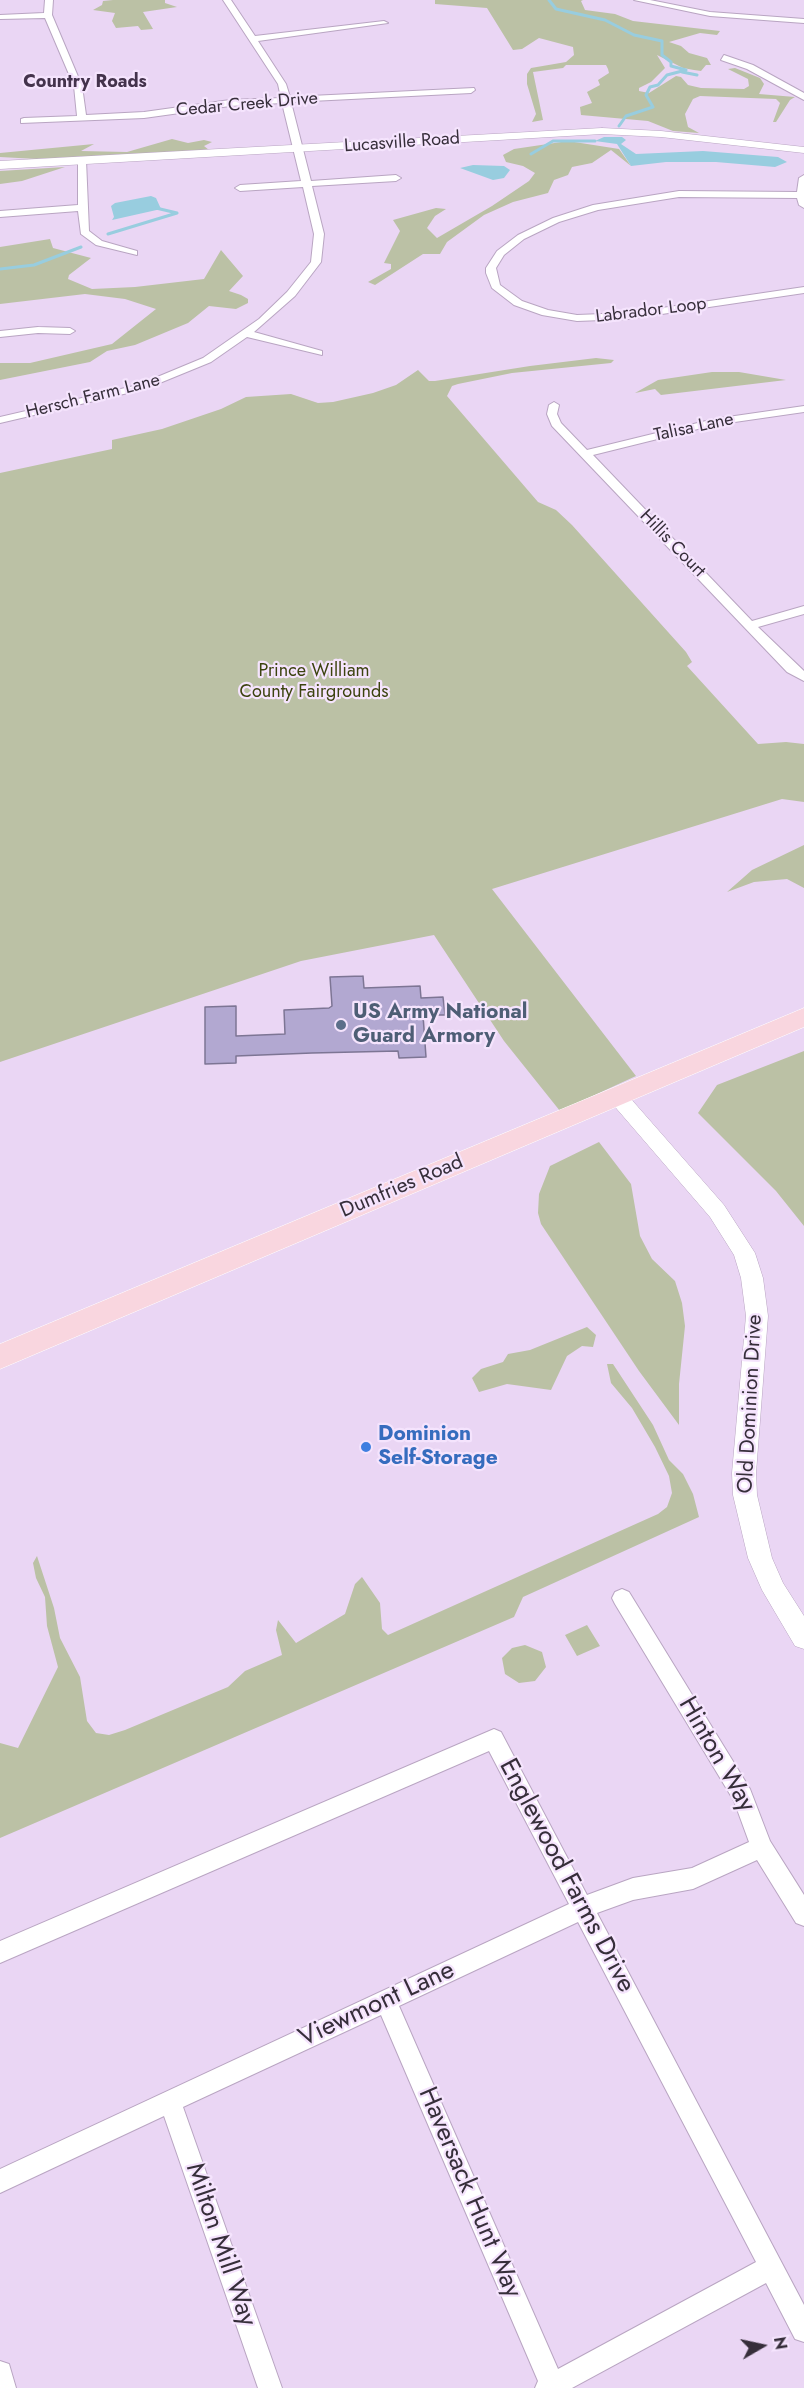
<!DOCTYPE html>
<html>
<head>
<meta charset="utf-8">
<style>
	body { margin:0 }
	#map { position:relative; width:804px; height:2388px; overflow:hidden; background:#ead6f4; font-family:Jost,sans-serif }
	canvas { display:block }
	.north { position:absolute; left:732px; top:2316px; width:60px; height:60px; -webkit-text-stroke:4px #f5e4fd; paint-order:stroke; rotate:81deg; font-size:16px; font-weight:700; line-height:24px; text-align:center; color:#362e3a }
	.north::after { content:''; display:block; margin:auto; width:21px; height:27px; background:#362e3a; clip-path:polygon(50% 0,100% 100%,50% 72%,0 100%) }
</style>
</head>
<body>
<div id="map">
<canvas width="804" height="2388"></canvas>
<div class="north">N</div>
</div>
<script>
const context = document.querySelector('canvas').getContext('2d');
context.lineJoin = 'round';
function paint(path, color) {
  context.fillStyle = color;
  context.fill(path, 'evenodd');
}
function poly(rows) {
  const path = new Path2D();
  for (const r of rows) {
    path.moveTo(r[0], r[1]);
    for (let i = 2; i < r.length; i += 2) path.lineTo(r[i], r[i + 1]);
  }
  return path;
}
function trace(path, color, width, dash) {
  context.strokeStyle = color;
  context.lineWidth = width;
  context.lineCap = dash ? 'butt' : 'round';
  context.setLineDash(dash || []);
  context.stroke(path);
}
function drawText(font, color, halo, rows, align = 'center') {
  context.font = font + ' Jost,sans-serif';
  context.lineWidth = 4.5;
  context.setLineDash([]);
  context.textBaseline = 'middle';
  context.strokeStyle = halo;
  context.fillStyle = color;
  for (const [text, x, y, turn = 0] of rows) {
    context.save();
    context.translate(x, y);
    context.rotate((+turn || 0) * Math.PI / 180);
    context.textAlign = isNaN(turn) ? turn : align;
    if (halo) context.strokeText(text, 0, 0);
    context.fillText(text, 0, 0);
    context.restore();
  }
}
const green = poly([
	[113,0,165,0,165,3,177,7,143,12,153,29,141,30,138,26,116,28,112,21,115,13,93,10,102,5,103,1],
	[435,0,583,0,581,1,585,10,615,14,633,21,720,31,717,35,700,33,669,42,681,46,689,53,707,58,711,65,706,65,701,71,694,70,683,68,657,55,665,68,651,82,639,88,639,91,649,93,676,76,681,77,688,85,701,88,744,89,749,86,748,79,728,69,735,68,760,78,764,84,759,94,795,97,790,100,776,122,773,122,780,103,776,99,700,96,693,99,685,114,688,127,699,133,673,131,648,121,581,115,580,107,592,103,587,92,600,85,598,80,609,73,608,69,606,65,566,65,563,68,533,72,543,120,532,122,536,114,527,84,527,74,531,68,566,62,574,55,573,47,539,38,522,49,513,50,487,8,435,4],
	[172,139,188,143,204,140,212,142,204,146,209,150,37,159,0,157,0,153,94,144,81,151,127,152],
	[568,141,619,149,631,166,611,150,592,163,572,167,568,175,554,180,548,193,513,202,484,215,447,242,440,254,423,254,375,285,368,282,391,269,391,264,384,263,400,231,393,220,436,208,446,209,435,216,427,228,437,238,492,206,529,181,535,173,523,166,506,162,503,155,514,149],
	[65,167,22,181,0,184,0,171],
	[50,239,53,248,91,258,69,275,68,279,92,289,135,287,204,279,221,250,243,276,229,291,241,295,248,299,248,303,236,309,209,306,188,323,135,345,107,351,90,362,0,380,0,363,30,363,112,344,156,309,125,299,85,294,0,304,0,247],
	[596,358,614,360,611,363,512,373,458,384,452,386,447,396,538,502,556,510,572,525,686,652,692,662,687,666,758,744,786,742,804,744,804,802,782,799,492,889,636,1076,560,1111,504,1041,434,935,301,961,0,1062,0,473,112,449,112,440,162,429,221,409,246,397,291,394,318,403,333,402,373,393,396,385,418,370,429,381,435,381,530,366],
	[712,372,739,372,786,380,661,395,655,389,635,393,658,380],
	[804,845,804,888,787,879,754,882,727,892,752,870],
	[804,1051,804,1226,776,1191,698,1113,717,1085],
	[599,1142,631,1184,640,1236,652,1259,675,1281,682,1303,685,1326,679,1384,679,1425,639,1371,541,1224,538,1213,539,1194,550,1166],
	[587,1327,596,1335,593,1347,582,1346,567,1356,551,1390,507,1384,479,1392,472,1378,481,1369,503,1362,508,1354,530,1350],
	[607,1364,613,1364,653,1425,669,1460,683,1474,693,1494,699,1517,523,1597,514,1617,0,1838,0,1743,18,1748,58,1667,47,1626,45,1597,36,1578,33,1563,37,1556,54,1608,60,1638,80,1677,87,1721,96,1733,109,1735,125,1730,228,1687,245,1671,282,1655,276,1630,278,1620,296,1643,345,1614,355,1584,362,1577,380,1603,382,1629,388,1635,658,1514,667,1507,672,1493,669,1476,655,1447,632,1408,611,1383],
	[587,1625,600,1646,577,1656,565,1635],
	[525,1645,542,1652,546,1667,535,1681,519,1683,505,1674,502,1658,512,1648]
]);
const water = poly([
	[604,137,622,137,626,140,621,144,636,154,703,151,778,157,787,162,775,167,716,162,666,162,631,166,617,144,595,141],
	[473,165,504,166,510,170,504,178,493,180,460,168],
	[151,196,156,198,161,209,112,220,114,217,111,206,115,203]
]);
const stream = poly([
	[549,0,556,9,605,20,634,35,662,41,662,55,671,62,671,66,686,70,667,75,658,85,650,87,646,95,653,107,626,116,619,126],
	[682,72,697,75],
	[531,154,553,141,595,141],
	[108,234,177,213,156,208],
	[0,269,34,265,81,247]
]);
const building = poly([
	[363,976,364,988,420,986,421,998,443,997,445,1015,423,1015,426,1057,399,1058,398,1051,312,1053,236,1056,236,1063,205,1064,205,1007,236,1006,236,1036,285,1034,284,1010,329,1008,332,1006,330,977,363,976]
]);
const minor = poly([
	[45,0,53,0,52,15,82,86,86,115,144,112,230,100,281,98,278,84,223,0,231,0,255,36,384,21,388,23,258,41,286,84,290,97,474,88,475,90,471,93,291,102,311,181,396,175,401,178,396,181,312,186,324,234,321,262,295,296,254,332,322,351,322,355,247,337,211,362,145,389,0,423,0,417,138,385,203,358,259,319,287,292,311,262,314,234,303,187,240,191,235,188,240,185,301,181,282,103,230,106,144,118,21,123,21,119,24,118,77,116,74,86,45,18,0,19,0,15,44,13,45,0],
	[634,0,650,0,710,12,804,19,804,23,710,16,634,0],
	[724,55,753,65,804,93,804,100,747,69,721,60,724,55],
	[78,158,86,160,89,231,102,241,137,251,137,255,96,245,81,234,78,211,0,217,0,211,78,205,78,158],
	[804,175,804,208,799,205,797,198,679,197,598,210,559,222,524,239,504,255,496,268,500,285,522,301,548,310,577,315,628,313,804,287,804,293,628,319,577,321,542,315,514,305,492,288,486,273,486,268,497,251,518,235,553,218,593,205,679,191,797,192,799,178,804,175],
	[38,327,70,328,75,331,70,334,38,333,0,337,0,331,38,327],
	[554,402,559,405,557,414,561,423,587,450,714,419,804,406,804,412,714,425,593,455,752,621,804,606,804,614,758,627,804,671,804,681,787,672,552,426,547,414,549,405,554,402],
	[622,1589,629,1592,750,1789,770,1841,804,1895,804,1926,796,1923,757,1860,693,1889,633,1900,597,1913,804,2305,804,2342,795,2339,766,2283,572,2388,535,2388,538,2381,381,2015,183,2107,282,2388,258,2388,164,2116,0,2193,0,2169,569,1904,489,1751,0,1963,0,1941,494,1729,501,1732,587,1895,633,1878,692,1868,749,1842,734,1801,615,1604,612,1598,615,1592,622,1589],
	[578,1922,756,2262,558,2369,399,2006,578,1922],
	[0,2361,9,2364,16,2388,0,2388,0,2361]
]);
const tertiary = poly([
	[602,128,661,131,804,147,804,153,661,137,602,134,0,169,0,161,602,128],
	[617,1089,624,1091,724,1205,755,1253,763,1278,768,1316,756,1473,757,1495,772,1558,783,1583,804,1616,804,1649,795,1646,762,1590,748,1558,733,1495,732,1473,746,1316,741,1278,734,1255,710,1217,610,1101,607,1096,610,1091,617,1089]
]);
const primary = poly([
	[804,1008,804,1027,0,1369,0,1344,804,1008]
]);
const markers = [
	[341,1025,6,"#5c6f8a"],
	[366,1447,6,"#3f7fe0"]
];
const farNeighbourhoodnames = [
	["Country Roads",85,83]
];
const farStreetnames = [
	["Cedar Creek Drive",247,105,-5],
	["Lucasville Road",402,143,-4],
	["Labrador Loop",651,311,-7],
	["Hersch Farm Lane",93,397,-14],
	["Talisa Lane",694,428,-12],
	["Hillis Court",672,544,46]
];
const farParknames = [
	["Prince William",314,672],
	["County Fairgrounds",314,693]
];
const serviceNames = [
	["US Army National",353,1013],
	["Guard Armory",353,1037]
];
const streetNames = [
	["Dumfries Road",402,1187,-23],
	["Old Dominion Drive",751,1404,-87]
];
const shopNames = [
	["Dominion",378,1435],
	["Self-Storage",378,1459]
];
const nearStreetnames = [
	["Hinton Way",716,1755,60],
	["Englewood Farms Drive",566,1876,62],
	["Viewmont Lane",377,2005,-25],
	["Haversack Hunt Way",469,2193,67],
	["Milton Mill Way",220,2245,71]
];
paint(green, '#bbc1a5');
paint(water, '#98cddf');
trace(stream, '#98cddf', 3);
paint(building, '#b2a8d1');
trace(building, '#7d7594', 1.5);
trace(minor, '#b9a5c2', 2);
trace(tertiary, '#b9a5c2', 1);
trace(primary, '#fff', 1);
paint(minor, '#fff');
paint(tertiary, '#fff');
paint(primary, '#f9d6df');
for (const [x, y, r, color] of markers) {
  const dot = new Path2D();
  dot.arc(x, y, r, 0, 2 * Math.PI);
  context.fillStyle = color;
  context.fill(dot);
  trace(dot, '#f5e4fd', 2);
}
drawText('bold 18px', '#44334c', '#f5e4fd', farNeighbourhoodnames);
drawText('18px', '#362e3a', '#f5e4fd', farStreetnames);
drawText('18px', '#3c430f', '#f5e4fd', farParknames);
drawText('bold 21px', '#4e5e75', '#f5e4fd', serviceNames, 'left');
drawText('21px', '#362e3a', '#f5e4fd', streetNames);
drawText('bold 21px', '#366cbe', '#f5e4fd', shopNames, 'left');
drawText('26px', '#362e3a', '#f5e4fd', nearStreetnames);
</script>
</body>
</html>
